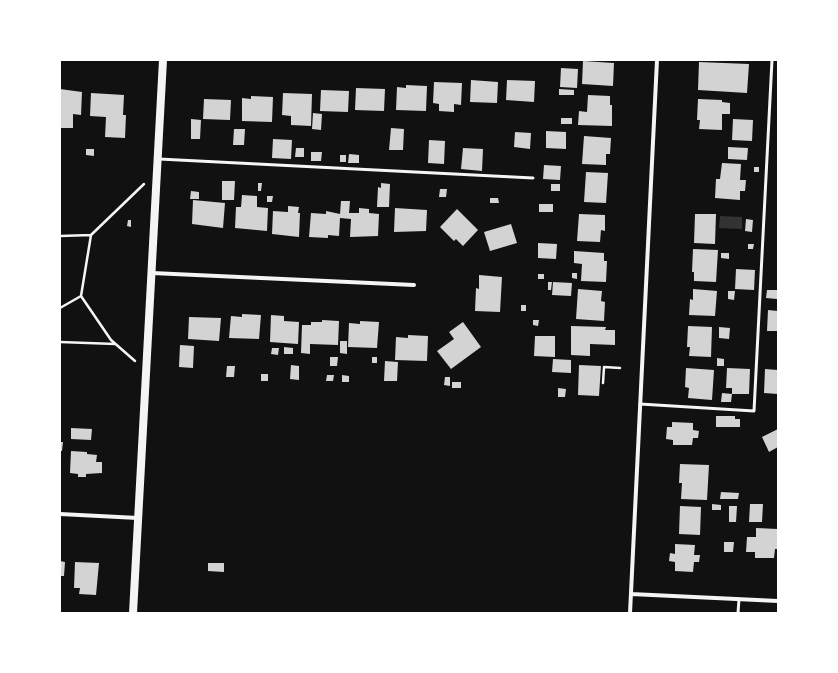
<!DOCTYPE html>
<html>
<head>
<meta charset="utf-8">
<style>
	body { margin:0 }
	#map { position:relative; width:838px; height:673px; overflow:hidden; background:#111; font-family:Arial,sans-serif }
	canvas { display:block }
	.frame { position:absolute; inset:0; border:61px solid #fff; pointer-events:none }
</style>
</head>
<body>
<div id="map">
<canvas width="838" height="673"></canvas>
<div class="frame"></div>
</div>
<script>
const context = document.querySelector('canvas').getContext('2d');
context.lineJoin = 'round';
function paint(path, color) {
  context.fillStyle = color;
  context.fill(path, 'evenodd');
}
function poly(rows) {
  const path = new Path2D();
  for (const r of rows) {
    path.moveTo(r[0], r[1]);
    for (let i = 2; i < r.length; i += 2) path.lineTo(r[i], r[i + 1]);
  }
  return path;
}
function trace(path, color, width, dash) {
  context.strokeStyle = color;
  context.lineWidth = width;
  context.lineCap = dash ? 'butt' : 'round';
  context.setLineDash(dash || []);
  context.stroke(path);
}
const water = poly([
	[720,216,742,217,742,229,719,228]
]);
const building = poly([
	[583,61,614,63,613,86,582,84],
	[699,62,749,64,747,93,698,90],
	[561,68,578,69,577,88,560,87],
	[471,80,498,82,497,103,470,102],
	[507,80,535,81,534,102,506,100],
	[434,82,462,83,461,105,454,104,454,112,439,111,439,104,433,103],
	[406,85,427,86,426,111,396,110,397,87,406,88],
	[356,88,385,89,384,111,355,110],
	[60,89,82,92,81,115,73,114,73,128,60,128],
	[559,89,574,90,574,95,559,95],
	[321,90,349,91,348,112,320,111],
	[91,93,124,95,123,115,126,115,125,138,105,137,106,117,90,116],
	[283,93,312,94,311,126,291,125,291,116,282,115],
	[588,95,610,96,610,105,612,105,612,126,578,125,579,111,587,112],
	[251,96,273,97,272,122,242,121,242,98,251,99],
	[204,99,231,100,230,120,203,119],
	[698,99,722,100,722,102,730,103,730,114,722,114,722,130,699,129,700,120,697,120],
	[313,113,322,114,321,130,312,129],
	[561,118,572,118,572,124,561,124],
	[191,119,201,120,200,139,191,139],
	[733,119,753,120,752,141,732,140],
	[391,128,404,129,403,150,389,150],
	[234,129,245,129,244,145,233,145],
	[546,131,566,132,566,149,546,148],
	[515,132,531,133,530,149,514,147],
	[584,136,611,138,610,154,606,154,606,165,582,164],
	[273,139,292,140,291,159,272,158],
	[429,140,445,141,444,164,428,163],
	[728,147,748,148,747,160,728,159],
	[296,148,304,148,304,157,295,157],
	[463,148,483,149,482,171,461,169],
	[86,149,94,149,94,156,86,155],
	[311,152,322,152,321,161,311,161],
	[349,154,359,155,359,163,348,163],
	[340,155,346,155,346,162,340,162],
	[722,163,741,164,740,180,746,180,745,191,740,191,740,200,715,198,716,179,720,179],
	[544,165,561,166,560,180,543,179],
	[754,167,759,167,759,172,754,172],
	[586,172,608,173,606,203,584,202],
	[222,181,235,181,234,200,222,200],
	[258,183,262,183,261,191,258,191],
	[381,183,390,184,389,207,377,207,378,187,381,188],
	[551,184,560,184,560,191,551,191],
	[440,189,447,189,446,197,439,197],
	[191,191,199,192,199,199,190,199],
	[242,195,257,196,257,207,268,208,267,231,235,228,236,207,241,207],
	[267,196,273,196,272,202,267,202],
	[490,198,498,198,499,203,490,203],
	[193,200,225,203,223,228,192,224],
	[341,201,350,201,349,213,359,213,359,208,369,209,369,213,379,214,378,236,350,237,351,219,340,218,339,236,328,235,328,238,309,237,311,213,326,214,326,211,340,214],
	[539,204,553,204,553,212,539,212],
	[288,206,299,207,298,213,300,213,299,237,272,234,273,211,288,212],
	[395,208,427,210,426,231,394,232],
	[457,209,478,230,463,246,456,239,454,241,440,227],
	[579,214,605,215,605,231,601,230,600,242,577,241],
	[695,214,716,214,715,244,694,243],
	[746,219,753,220,752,232,745,231],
	[128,220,131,220,131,227,127,226],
	[511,224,517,243,490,251,484,232],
	[538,243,557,244,556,259,538,258],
	[748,244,754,244,753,249,748,249],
	[693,249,718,250,716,282,694,281,694,272,692,272],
	[574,251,604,253,604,261,607,261,606,282,581,281,582,264,574,263],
	[721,253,729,253,729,259,721,258],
	[736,269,755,270,754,290,735,289],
	[572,273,577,273,577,279,572,278],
	[538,274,544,274,544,279,538,279],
	[479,275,502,277,500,312,475,311,476,288,479,289],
	[548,282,552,282,551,290,548,290],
	[553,282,572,283,571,296,552,295],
	[578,289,602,291,601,301,605,302,604,321,576,319],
	[693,289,717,291,715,316,689,315,690,299,693,300],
	[767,290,778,290,777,299,766,298],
	[728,291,735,291,734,300,728,299],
	[521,305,526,305,526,311,521,311],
	[768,310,778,311,778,331,767,331],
	[242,314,261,315,259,339,229,338,231,316,242,317],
	[271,315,284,316,284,321,299,322,298,344,270,342],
	[189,317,221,318,219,341,188,339],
	[322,320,339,321,338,345,310,344,310,354,301,353,302,325,311,325,311,322,322,322],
	[533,320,539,320,538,326,533,325],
	[360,321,379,322,377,348,348,347,349,323,360,324],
	[463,322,481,347,451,369,437,351,454,339,449,332],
	[571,326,606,327,605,330,615,330,615,345,590,344,590,356,571,355],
	[688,326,712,327,711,357,689,356,690,347,687,347],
	[719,327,730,328,729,339,719,338],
	[408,335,428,336,427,361,395,360,396,337,408,338],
	[535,336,555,336,555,357,534,356],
	[340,341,347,341,347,354,340,353],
	[180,345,194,346,193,368,179,367],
	[284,347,293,348,293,354,284,354],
	[272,348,279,348,278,355,271,354],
	[330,357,338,357,337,366,330,366],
	[372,357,377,357,377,363,372,363],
	[717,358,724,359,724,366,717,366],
	[553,359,571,360,571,373,552,372],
	[385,361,398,362,397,381,384,381],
	[291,365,299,366,299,380,290,379],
	[579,365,601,366,599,396,578,395],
	[227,366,235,366,234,377,226,377],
	[686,368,714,370,712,400,688,398,689,388,685,387],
	[727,368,750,369,749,394,732,394,732,388,726,388],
	[765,369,778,370,778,394,764,393],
	[261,374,268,374,268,381,261,381],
	[327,375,334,375,333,381,326,381],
	[342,375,349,376,349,382,342,382],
	[445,377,450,377,450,386,444,385],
	[452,382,461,382,461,388,452,388],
	[558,388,566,389,565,397,558,397],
	[722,393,732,394,731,402,721,402],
	[716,416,735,416,735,419,740,419,740,427,716,427],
	[672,422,693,423,693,430,699,431,698,438,693,438,692,445,673,445,673,440,666,439,667,427,672,427],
	[71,428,92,429,91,440,71,439],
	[778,429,778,447,769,452,762,437],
	[60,442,63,442,62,451,60,451],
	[71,451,87,452,87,454,97,455,96,462,102,462,102,473,86,474,86,477,78,477,78,474,70,473],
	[680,464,709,465,707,500,681,499,682,483,679,483],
	[721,492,739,493,738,499,720,499],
	[712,504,721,505,721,510,712,510],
	[750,504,763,504,762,522,749,522],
	[680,506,701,507,700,535,679,534],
	[729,506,737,506,736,522,729,522],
	[756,528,778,529,778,549,775,549,774,558,755,558,755,552,746,552,747,537,756,537],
	[724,542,734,542,733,552,724,552],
	[675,544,695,545,694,555,700,555,699,562,694,562,693,572,675,571,675,562,669,561,670,553,675,554],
	[60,561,65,562,64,576,60,576],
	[75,562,99,563,96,595,79,594,80,588,74,588],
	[208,563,224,563,224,572,208,571]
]);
const path = poly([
	[60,236,91,235],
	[81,296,111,340,135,361],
	[60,308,81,296,91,235,144,184],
	[60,342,115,344],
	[603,383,604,367,620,368]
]);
const service = poly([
	[159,159,533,178],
	[640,404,754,411,772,60],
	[738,613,739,599]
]);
const minor = poly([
	[152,273,414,285],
	[60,514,138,518],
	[631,594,778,601],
	[630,613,657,60]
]);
const secondary = poly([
	[133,613,163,60]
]);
paint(water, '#333');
paint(building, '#d3d3d3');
trace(path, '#f5f5f5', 2.5);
trace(service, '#f5f5f5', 3);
trace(minor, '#f5f5f5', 4);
trace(secondary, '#f5f5f5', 8);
</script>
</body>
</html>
